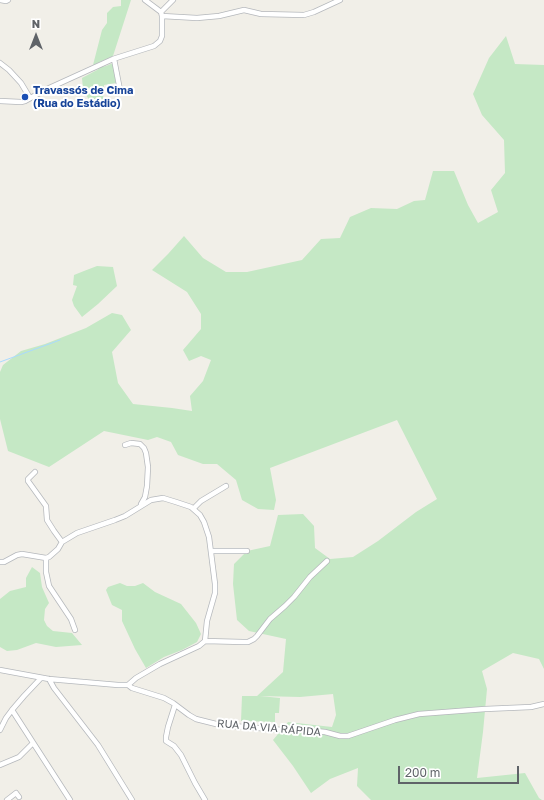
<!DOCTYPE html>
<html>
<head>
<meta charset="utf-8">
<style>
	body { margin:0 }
	#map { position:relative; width:544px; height:800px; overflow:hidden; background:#f1efe8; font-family:"Golos Text",sans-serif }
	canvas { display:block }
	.north { position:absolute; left:16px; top:16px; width:40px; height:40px; -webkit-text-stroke:3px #fff; paint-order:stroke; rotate:0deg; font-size:11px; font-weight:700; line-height:16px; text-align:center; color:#5f6368 }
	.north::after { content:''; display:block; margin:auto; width:14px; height:18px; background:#5f6368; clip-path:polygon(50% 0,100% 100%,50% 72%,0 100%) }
	.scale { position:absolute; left:398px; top:766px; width:121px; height:18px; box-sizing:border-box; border:2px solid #5f6368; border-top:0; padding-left:5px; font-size:12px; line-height:14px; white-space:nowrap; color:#5f6368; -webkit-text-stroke:3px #fff; paint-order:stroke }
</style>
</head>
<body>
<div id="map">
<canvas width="544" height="800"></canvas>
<div class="north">N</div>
<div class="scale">200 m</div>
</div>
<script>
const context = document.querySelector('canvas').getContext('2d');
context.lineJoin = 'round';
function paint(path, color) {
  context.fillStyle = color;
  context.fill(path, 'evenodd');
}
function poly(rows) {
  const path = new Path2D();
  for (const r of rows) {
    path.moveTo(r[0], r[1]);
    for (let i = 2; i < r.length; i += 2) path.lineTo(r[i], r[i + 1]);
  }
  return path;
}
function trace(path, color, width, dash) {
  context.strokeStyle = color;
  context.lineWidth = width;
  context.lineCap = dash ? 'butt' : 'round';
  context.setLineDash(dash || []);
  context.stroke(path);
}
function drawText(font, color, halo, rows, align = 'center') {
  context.font = font + ' "Golos Text",sans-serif';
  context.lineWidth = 4;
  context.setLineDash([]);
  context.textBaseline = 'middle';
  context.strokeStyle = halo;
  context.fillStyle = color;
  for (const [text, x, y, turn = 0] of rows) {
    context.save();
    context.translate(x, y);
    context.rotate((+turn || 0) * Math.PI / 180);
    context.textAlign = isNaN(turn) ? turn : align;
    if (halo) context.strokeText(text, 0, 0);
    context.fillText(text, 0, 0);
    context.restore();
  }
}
const green = poly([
	[121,0,131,0,113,56,93,65,102,30,107,23,107,13,113,7,121,6],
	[506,36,515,64,544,65,544,669,539,659,513,653,482,671,487,689,483,732,477,778,525,773,539,798,542,800,371,800,357,786,358,768,330,779,311,793,293,766,273,740,288,722,332,727,336,715,333,694,300,697,260,696,280,698,279,713,275,713,275,722,241,721,242,696,257,696,283,672,286,639,249,631,237,620,233,584,234,564,247,551,270,546,278,515,303,514,314,526,315,548,330,559,353,557,378,541,416,512,437,499,397,420,270,468,276,500,274,510,258,509,242,500,236,480,217,464,203,464,178,455,171,442,157,437,148,440,104,431,49,467,8,451,0,419,0,372,3,365,21,351,45,344,86,328,112,313,122,315,131,330,112,352,118,383,133,404,172,408,192,411,190,396,203,381,211,360,201,356,189,361,183,350,201,329,201,314,187,292,152,270,168,254,184,236,203,258,226,272,247,272,302,260,321,239,340,238,350,217,371,208,397,209,414,201,425,200,433,171,454,171,468,205,478,223,498,212,491,190,505,173,504,140,482,115,473,94,489,58],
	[113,63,116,83,104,85,103,101,97,108,91,102,85,94,83,89,82,78,97,70,101,67,106,66],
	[97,266,113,267,117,286,98,304,82,317,74,306,72,300,77,286,73,285,74,275,84,271],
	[32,567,40,573,42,587,49,603,45,609,44,620,47,626,53,631,72,633,82,645,56,647,36,643,17,650,7,651,0,647,0,599,10,591,26,587,26,578],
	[120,583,127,586,135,586,143,583,155,592,181,604,196,623,201,634,197,642,182,650,164,657,146,668,135,649,122,621,122,610,112,605,106,590,108,587]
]);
const stream = poly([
	[0,362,60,340]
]);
const minor = poly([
	[0,0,6,1,8,0],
	[161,12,173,0],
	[162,16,197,18,219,16,244,10,261,14,304,15,314,12,340,0],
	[114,59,120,90,121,92],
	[0,63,9,70,21,83,30,98],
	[0,101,21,102,25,101,47,89,113,59,154,46,160,41,162,36,162,16,161,12,145,0],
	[125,445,131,443,140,444,144,448,146,453,148,467,147,486,145,497,141,504],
	[35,472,28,479,28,481,46,506,47,520,54,531,62,542],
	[193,509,201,501,226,486],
	[211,551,247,551],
	[46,558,46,572,49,586,71,619,75,630],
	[0,562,4,562,17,555,22,554,46,558,49,557,58,549,62,542,77,533,115,520,125,516,151,500,163,498,176,502,191,507,200,515,204,522,209,537,215,584,215,593,207,621,205,641],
	[205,641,243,642,248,642,254,639,257,636,270,619,285,606,294,597,310,577,327,561],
	[0,670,49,679,118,685,128,685,132,688,164,698,173,703,189,715,196,719,220,725,283,730,306,730,325,732,340,736,348,736,395,720,419,714,485,709,531,707,544,704],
	[49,679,54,688,98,745,132,800],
	[128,685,136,678,160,664,199,646,205,641],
	[175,705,168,727,166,737,166,741,174,746,181,755,195,783,205,800],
	[12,710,70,800],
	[0,730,6,718,12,710,24,696,41,678],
	[0,765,19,757,33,743],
	[7,800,16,793,19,797]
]);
const markers = [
	[25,97,4,"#1a4fb4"]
];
const transitNames = [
	["Travassós de Cima",33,91],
	["(Rua do Estádio)",33,104]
];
const streetNames = [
	["RUA DA VIA RÁPIDA",269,728,5]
];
paint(green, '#c5e8c5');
trace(stream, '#aadaff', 1);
trace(minor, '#b5b8bc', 6);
trace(minor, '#fff', 4.5);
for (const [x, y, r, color] of markers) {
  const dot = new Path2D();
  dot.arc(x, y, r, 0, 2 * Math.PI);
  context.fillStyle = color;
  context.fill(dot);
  trace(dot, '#fff', 1.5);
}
drawText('bold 11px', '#164399', '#fff', transitNames, 'left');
drawText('11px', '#5f6368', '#fff', streetNames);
</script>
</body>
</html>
